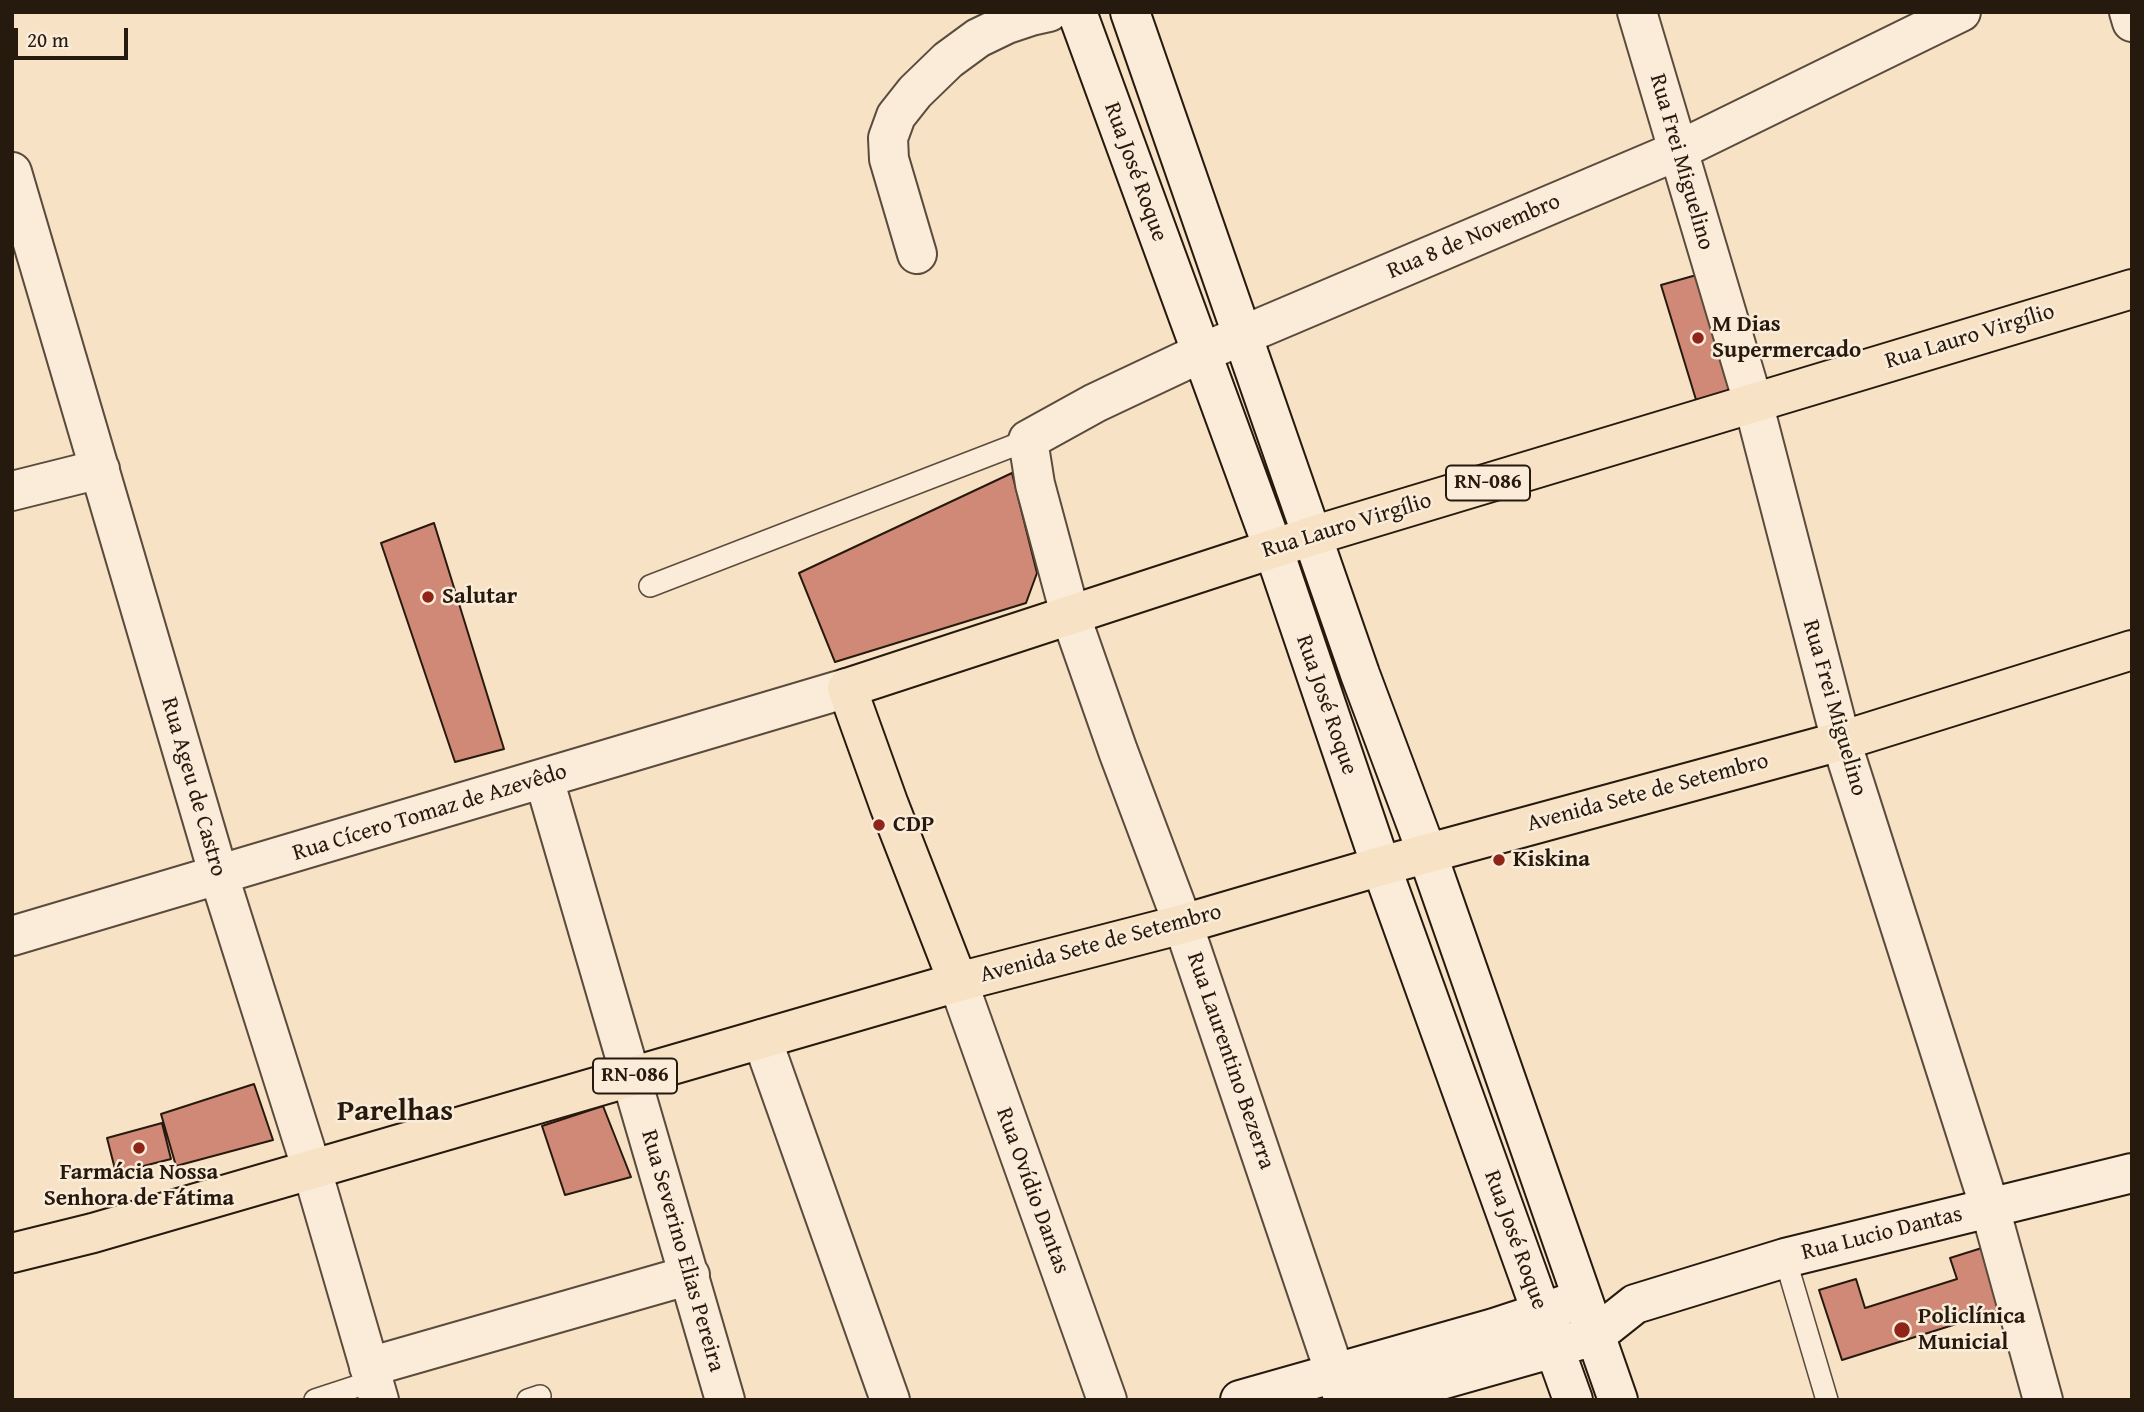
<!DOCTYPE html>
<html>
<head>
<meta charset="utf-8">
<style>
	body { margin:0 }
	#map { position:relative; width:2144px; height:1412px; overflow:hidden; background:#f7e2c5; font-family:"Gentium Book Plus",serif }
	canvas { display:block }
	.frame { position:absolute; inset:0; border:14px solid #26190e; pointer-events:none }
	.scale { position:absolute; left:14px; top:28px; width:114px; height:32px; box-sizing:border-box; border:4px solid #26190e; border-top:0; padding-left:9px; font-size:21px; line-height:24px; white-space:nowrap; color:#26190e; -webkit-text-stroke:5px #faecd9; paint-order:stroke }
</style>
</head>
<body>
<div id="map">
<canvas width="2144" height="1412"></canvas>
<div class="frame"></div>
<div class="scale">20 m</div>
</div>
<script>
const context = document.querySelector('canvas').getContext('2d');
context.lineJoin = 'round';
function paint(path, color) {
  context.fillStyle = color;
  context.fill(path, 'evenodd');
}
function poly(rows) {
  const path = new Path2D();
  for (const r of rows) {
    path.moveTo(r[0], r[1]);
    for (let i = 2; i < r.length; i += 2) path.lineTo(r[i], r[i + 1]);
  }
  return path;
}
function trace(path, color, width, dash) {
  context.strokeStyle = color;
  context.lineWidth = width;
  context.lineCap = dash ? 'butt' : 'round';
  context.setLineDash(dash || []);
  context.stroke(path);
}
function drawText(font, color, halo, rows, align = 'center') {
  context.font = font + ' "Gentium Book Plus",serif';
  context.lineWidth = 5;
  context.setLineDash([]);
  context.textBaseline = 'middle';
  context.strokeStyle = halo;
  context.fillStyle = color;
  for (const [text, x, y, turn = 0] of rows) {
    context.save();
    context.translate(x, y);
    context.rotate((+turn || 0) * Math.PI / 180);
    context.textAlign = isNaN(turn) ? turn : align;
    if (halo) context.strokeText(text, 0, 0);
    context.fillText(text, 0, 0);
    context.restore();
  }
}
const building = poly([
	[1700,274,1735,392,1697,403,1661,285,1700,274],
	[1012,473,1037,573,1026,603,835,662,799,573,1012,473],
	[434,523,504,749,455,762,381,543,434,523],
	[254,1084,273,1140,176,1166,161,1114,254,1084],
	[603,1106,631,1177,565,1195,542,1126,603,1106],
	[162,1123,171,1159,116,1173,107,1138,162,1123],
	[1985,1247,2004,1309,1842,1360,1819,1290,1856,1279,1865,1308,1957,1279,1950,1258,1985,1247]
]);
const lane = poly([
	[650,586,1028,440],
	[1785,1258,1827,1400],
	[315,1400,373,1381],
	[528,1400,540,1396]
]);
const street = poly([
	[1637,12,1753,402,1841,741,1990,1208,2043,1400],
	[2129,12,2132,22],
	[12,172,219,876,312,1170,379,1400],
	[917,254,889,159,888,138,896,116,915,92,948,60,978,38,1007,24,1031,16,1049,12],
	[12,491,100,469],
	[544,779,725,1400],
	[12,936,847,688],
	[958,982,1107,1400],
	[762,1039,890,1400],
	[369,1367,690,1275],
	[1344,1400,1183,924,1118,751,1070,614,1035,484,1028,440,1095,403,1201,353,1677,151,1961,12]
]);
const secondary = poly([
	[1077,12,1273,548,1381,866,1573,1400],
	[1130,12,1360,674,1427,853,1618,1400],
	[1240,1400,1494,1328,1564,1305],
	[1370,1400,1554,1348,1596,1335,1635,1304,1785,1258,2132,1173]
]);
const primary = poly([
	[958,982,889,805,847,688,1312,536,2132,289],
	[12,1253,93,1233,958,982,1183,924,1381,866,1841,741,2132,650]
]);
const markers = [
	[1698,338,7,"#8f2418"],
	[428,597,7,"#8f2418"],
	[879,825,7,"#8f2418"],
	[1499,860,7,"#8f2418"],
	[139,1148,7,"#8f2418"],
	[1902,1330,9,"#8f2418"]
];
const shields = [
	[1488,483,84],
	[635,1076,84]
];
const shieldNames = [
	["RN-086",1488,483],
	["RN-086",635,1076]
];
const streetNames = [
	["Rua Frei Miguelino",1681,162,74],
	["Rua José Roque",1135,172,70],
	["Rua 8 de Novembro",1474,237,-23],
	["Rua Lauro Virgílio",1970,337,-17],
	["Rua Lauro Virgílio",1347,526,-17],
	["Rua José Roque",1326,705,71],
	["Rua Frei Miguelino",1834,708,74],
	["Rua Ageu de Castro",193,787,74],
	["Avenida Sete de Setembro",1648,793,-15],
	["Rua Cícero Tomaz de Azevêdo",430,813,-17],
	["Avenida Sete de Setembro",1101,944,-15],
	["Rua Laurentino Bezerra",1230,1061,71],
	["Rua Ovídio Dantas",1032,1191,70],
	["Rua Lucio Dantas",1882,1234,-14],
	["Rua José Roque",1515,1240,70],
	["Rua Severino Elias Pereira",682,1251,74]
];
const poiNames = [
	["M Dias",1712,325],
	["Supermercado",1712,351],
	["Salutar",442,597],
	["CDP",893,825],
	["Kiskina",1513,860],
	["Farmácia Nossa",139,1173,"center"],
	["Senhora de Fátima",139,1199,"center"],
	["Policlínica",1918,1317],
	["Municial",1918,1343]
];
const districtNames = [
	["Parelhas",395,1112]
];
paint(building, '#d08977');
trace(building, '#26190e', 2);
trace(lane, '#5a4b3c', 24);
trace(street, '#5a4b3c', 42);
trace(secondary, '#26190e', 42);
trace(primary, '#26190e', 42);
trace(lane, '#faecd9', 21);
trace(street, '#faecd9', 38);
trace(secondary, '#faecd9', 38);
trace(primary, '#f7e2c5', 38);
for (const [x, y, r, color] of markers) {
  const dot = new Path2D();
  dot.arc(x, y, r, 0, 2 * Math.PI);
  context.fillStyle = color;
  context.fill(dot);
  trace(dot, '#faecd9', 2.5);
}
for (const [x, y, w] of shields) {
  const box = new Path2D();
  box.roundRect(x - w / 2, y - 17.5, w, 35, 5);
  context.fillStyle = '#faecd9';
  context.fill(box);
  trace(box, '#26190e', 2);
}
drawText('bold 21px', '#26190e', null, shieldNames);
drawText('23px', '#26190e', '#faecd9', streetNames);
drawText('bold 23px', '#26190e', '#faecd9', poiNames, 'left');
drawText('bold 30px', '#26190e', '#faecd9', districtNames);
</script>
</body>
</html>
